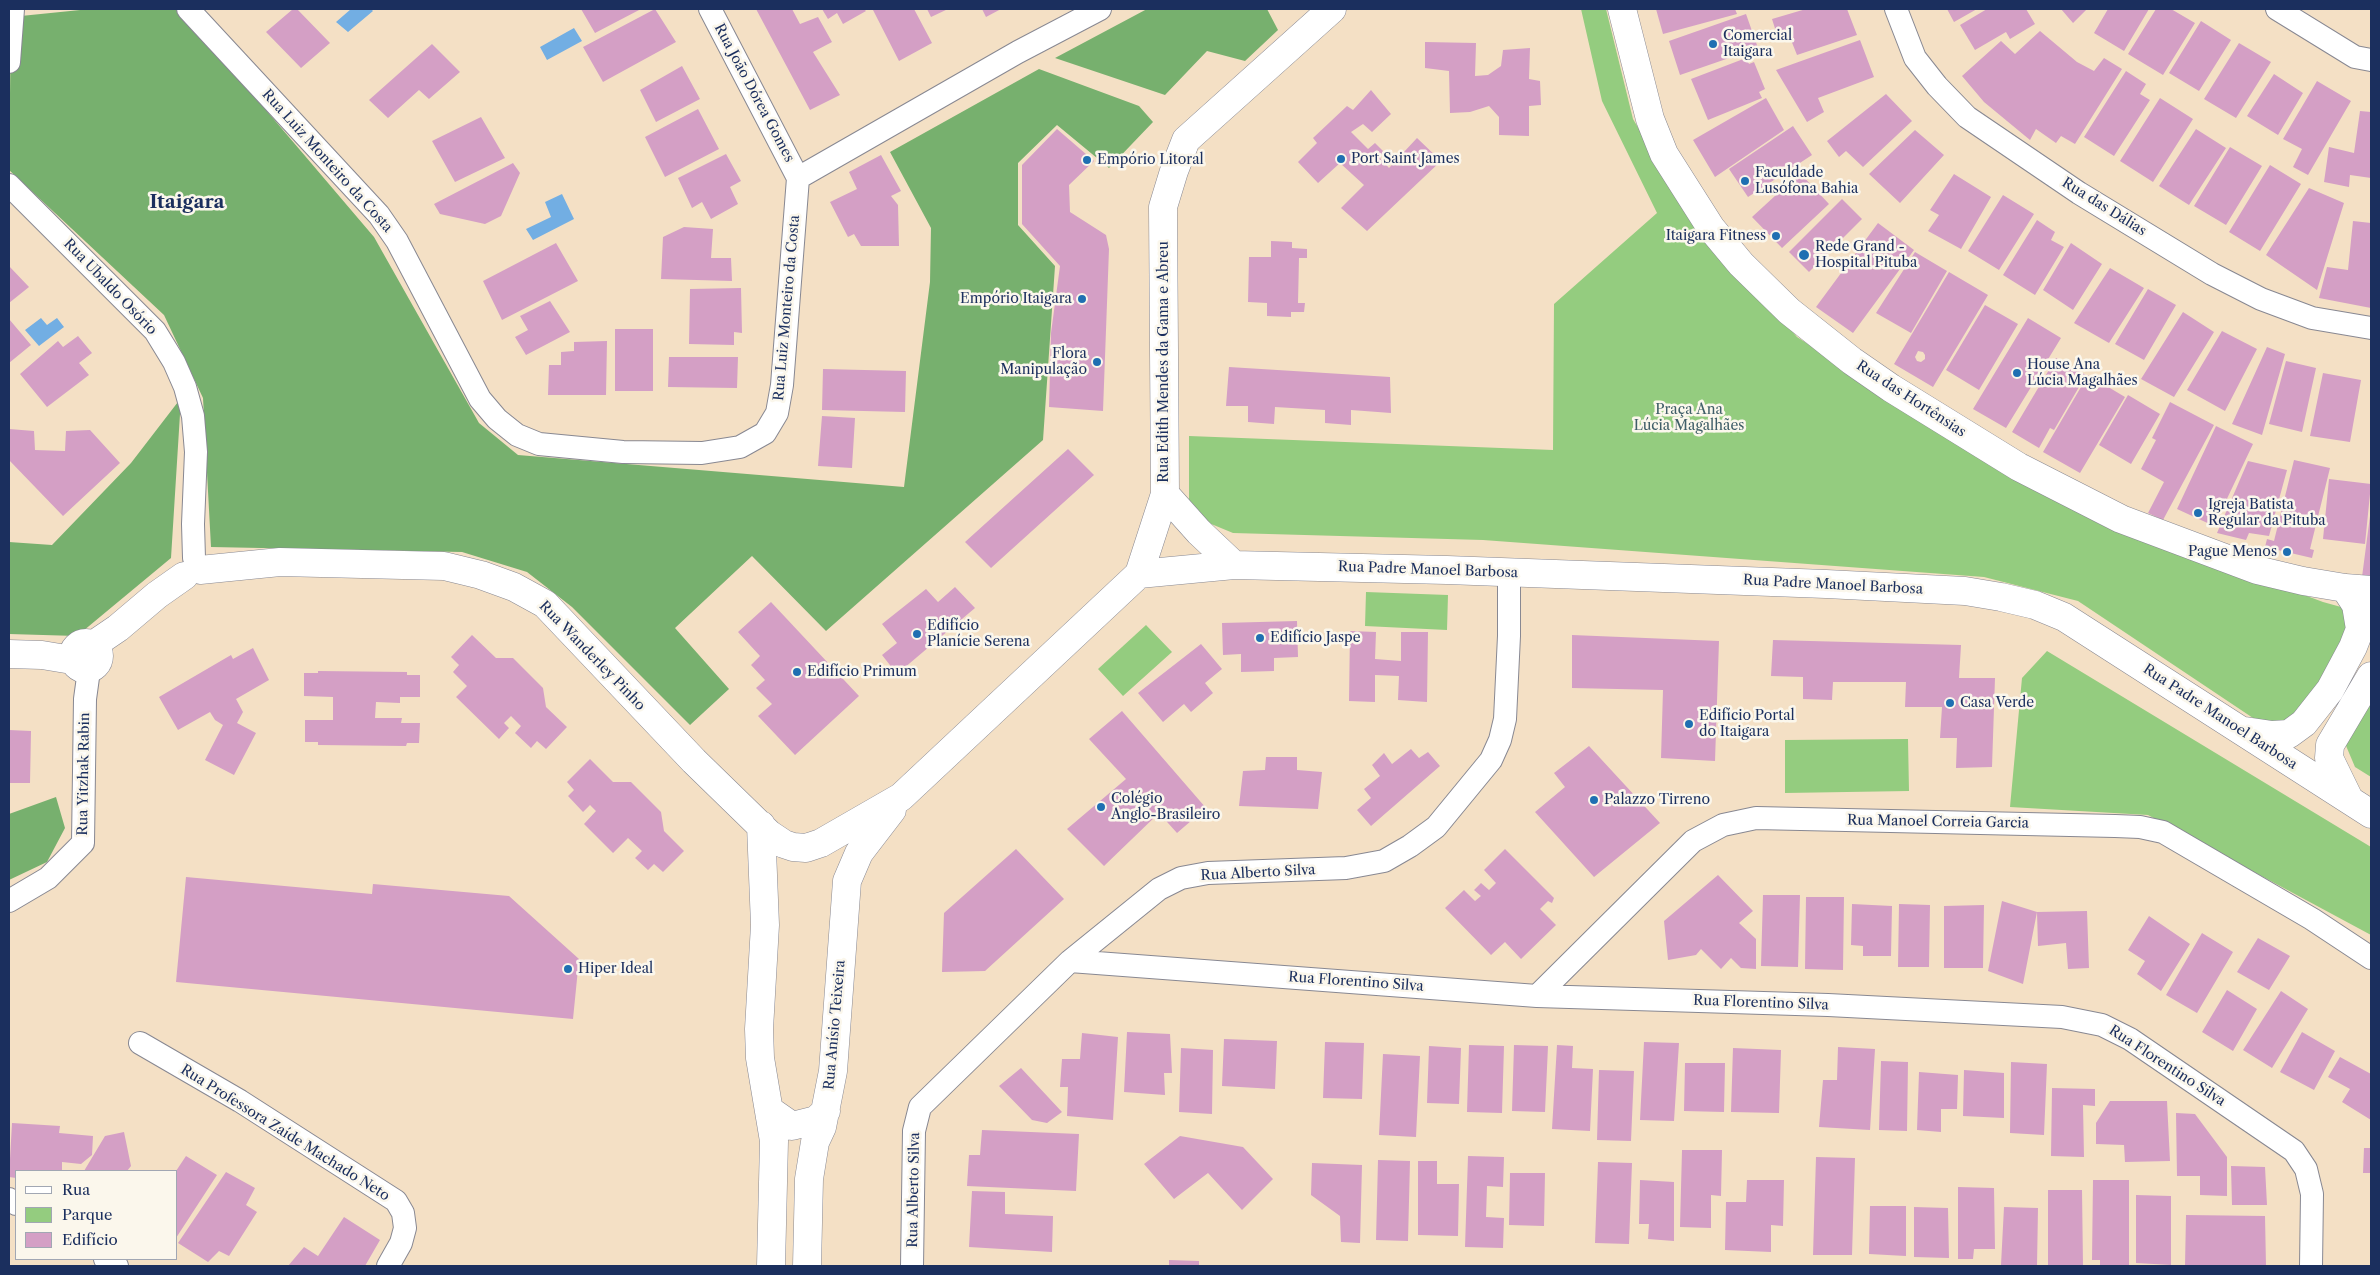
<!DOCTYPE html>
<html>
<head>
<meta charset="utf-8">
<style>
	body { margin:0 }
	#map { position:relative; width:2380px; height:1275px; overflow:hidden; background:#f4e0c5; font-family:"Libre Caslon Text",serif }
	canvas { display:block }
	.frame { position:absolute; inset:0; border:10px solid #1b2f5e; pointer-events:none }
	.legend { position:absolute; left:15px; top:1170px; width:162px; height:90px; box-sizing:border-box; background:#fbf7ec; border:1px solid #a1a7b3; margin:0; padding:6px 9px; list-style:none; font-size:15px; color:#1b2f5e }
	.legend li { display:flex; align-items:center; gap:10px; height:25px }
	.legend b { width:25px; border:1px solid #a1a7b3 }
</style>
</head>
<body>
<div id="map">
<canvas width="2380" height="1275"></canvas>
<div class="frame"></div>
<ul class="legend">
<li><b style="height:6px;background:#fff"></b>Rua</li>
<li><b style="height:14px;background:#94cc7f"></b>Parque</li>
<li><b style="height:14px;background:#d49fc5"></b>Edifício</li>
</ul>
</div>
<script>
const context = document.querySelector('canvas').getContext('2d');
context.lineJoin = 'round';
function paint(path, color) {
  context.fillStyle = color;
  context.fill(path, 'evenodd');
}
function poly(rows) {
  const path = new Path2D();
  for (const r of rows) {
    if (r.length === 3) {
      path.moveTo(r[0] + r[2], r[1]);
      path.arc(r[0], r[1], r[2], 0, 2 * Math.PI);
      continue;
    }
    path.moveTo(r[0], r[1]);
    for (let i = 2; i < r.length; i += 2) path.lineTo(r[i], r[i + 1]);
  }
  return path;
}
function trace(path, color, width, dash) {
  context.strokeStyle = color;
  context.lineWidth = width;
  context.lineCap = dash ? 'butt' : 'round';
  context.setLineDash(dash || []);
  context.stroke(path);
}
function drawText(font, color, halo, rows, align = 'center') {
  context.font = font + ' "Libre Caslon Text",serif';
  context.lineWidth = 5;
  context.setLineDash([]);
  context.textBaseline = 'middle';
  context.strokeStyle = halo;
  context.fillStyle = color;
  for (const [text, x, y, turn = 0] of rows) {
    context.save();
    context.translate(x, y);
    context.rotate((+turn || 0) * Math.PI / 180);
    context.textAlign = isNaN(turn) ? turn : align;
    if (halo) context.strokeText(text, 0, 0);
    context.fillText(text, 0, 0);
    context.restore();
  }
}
const green = poly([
	[1581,9,1606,9,1633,119,1683,204,1797,337,2063,505,2323,602,2341,607,2351,618,2350,635,2298,715,2280,725,2256,720,2078,601,1984,577,1483,540,1233,533,1204,521,1189,503,1189,436,1553,450,1554,304,1657,213,1602,101],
	[1366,592,1448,595,1447,630,1365,626],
	[1146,625,1172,652,1123,696,1098,669],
	[2047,651,2371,847,2371,935,2148,815,2010,807,2022,678],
	[2371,696,2371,777,2355,767,2344,741],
	[1908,739,1909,791,1785,793,1785,740]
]);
const forest = poly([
	[90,9,180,9,374,237,479,423,518,455,904,487,930,282,931,228,890,152,1039,69,1139,106,1153,122,1109,168,1057,125,1018,163,1018,225,1055,266,1043,440,826,631,752,556,675,628,729,689,690,725,572,607,527,572,462,552,211,547,203,398,164,315,9,170,11,17],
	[1147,9,1267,9,1278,30,1245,61,1207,51,1165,95,1055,58],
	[181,398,171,558,77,636,9,634,9,542,52,545,131,463],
	[56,797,65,828,47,862,9,880,9,814]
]);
const water = poly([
	[351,9,371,9,373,11,348,32,336,22],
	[574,28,582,41,547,60,540,47],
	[562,194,574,219,533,240,526,229,551,217,545,202],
	[41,318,47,325,57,318,64,327,39,346,25,330]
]);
const building = poly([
	[293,9,297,9,330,43,301,68,266,32],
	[581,9,641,9,595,33],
	[655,9,676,42,603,82,583,47],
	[756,9,792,9,800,24,818,17,832,42,813,52,840,95,810,110],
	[822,9,864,9,866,11,843,24,837,13,828,19],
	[875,9,914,9,932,43,899,61,873,10],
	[927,9,948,9,931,17],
	[982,9,1001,9,986,17],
	[1656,9,1735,9,1737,14,1663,34],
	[1806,9,1847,9,1857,35,1797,55,1789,35,1778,38,1772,19],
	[1947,9,1977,9,1954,22],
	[1987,9,2026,9,2035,24,2010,39,2006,32,1975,50,1960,25],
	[2061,9,2087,9,2073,23],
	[2108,9,2149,9,2124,51,2094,33],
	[2156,9,2171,9,2195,23,2163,75,2128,54],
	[1746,14,1758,48,1680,75,1669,41],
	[2201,21,2231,40,2199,91,2169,73],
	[2040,31,2077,62,2094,71,2104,58,2122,69,2075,144,2061,136,2056,143,2036,129,2030,140,1984,102,1962,76,2001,41,2015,54],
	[1860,40,1874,77,1818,98,1824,112,1807,122,1776,70],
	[1425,42,1476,43,1475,76,1488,75,1501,66,1503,50,1530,48,1529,79,1540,81,1541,105,1529,106,1529,136,1499,135,1499,117,1489,106,1470,112,1450,113,1449,71,1425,68],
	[2239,43,2271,62,2236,118,2204,99],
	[432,44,460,72,429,99,419,90,388,118,369,100],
	[1746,58,1749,64,1754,62,1765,89,1759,92,1762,98,1708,120,1691,79],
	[682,66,700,99,656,122,640,90],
	[2126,71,2146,84,2140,94,2150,100,2114,156,2084,137],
	[2274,74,2303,93,2278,135,2247,116],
	[2317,81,2351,101,2308,175,2293,167,2302,149,2283,139],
	[1371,90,1391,114,1372,132,1363,124,1351,132,1368,149,1375,143,1383,151,1380,158,1389,168,1417,138,1441,161,1367,231,1341,208,1364,185,1340,163,1318,183,1298,162,1317,143,1313,138,1347,106,1353,110],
	[1886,94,1912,121,1863,167,1846,151,1839,157,1827,141],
	[1766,98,1784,130,1715,177,1693,140],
	[2160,98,2193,119,2153,182,2120,161],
	[698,109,719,149,665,177,645,137],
	[2360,111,2371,112,2371,178,2350,175,2349,187,2324,182,2329,147,2354,153],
	[481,117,505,158,455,182,432,141],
	[1793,126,1812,155,1748,197,1729,169],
	[1057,129,1094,161,1069,185,1070,212,1106,235,1109,249,1103,411,1049,407,1051,333,1060,266,1022,224,1022,165],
	[2196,129,2226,148,2189,205,2159,186],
	[1915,130,1944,155,1900,203,1869,174],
	[2230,147,2262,166,2226,225,2194,206],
	[726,154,741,181,730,187,738,204,711,219,702,202,692,208,678,178],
	[881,155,901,191,891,196,898,205,899,246,861,246,854,234,848,237,830,202,857,189,849,172],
	[513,163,520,173,501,216,485,224,440,214,434,204],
	[2270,165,2301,184,2260,251,2229,232],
	[1800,173,1829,204,1782,248,1752,217],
	[1954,174,1991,197,1961,249,1928,231,1939,215,1930,210],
	[2309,188,2344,203,2317,290,2266,255],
	[2003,195,2034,214,1999,270,1968,251],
	[1842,199,1862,219,1809,272,1789,252],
	[2037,220,2055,232,2051,240,2064,247,2035,295,2003,275],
	[2353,221,2371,223,2371,308,2319,298,2327,267,2348,270],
	[1878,223,1914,250,1853,333,1816,307],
	[684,227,713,229,711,258,731,258,732,281,661,279,663,237],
	[1271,241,1292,242,1292,248,1307,249,1307,258,1299,258,1298,303,1305,303,1304,312,1291,312,1291,317,1267,316,1267,303,1248,302,1249,257,1271,257],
	[556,243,578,281,502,320,483,281],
	[2071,243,2102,264,2073,310,2043,290],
	[1915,252,1947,271,1911,333,1876,313],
	[9,266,29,287,9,303],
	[2110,268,2144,288,2109,343,2074,323],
	[1949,272,1988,295,1933,387,1894,364],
	[1918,351,1923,352,1925,355,1925,359,1921,362,1917,361,1915,357],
	[741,288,742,333,734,332,734,345,689,344,690,289],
	[2148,289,2176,305,2144,360,2115,344],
	[550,301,570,332,526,355,515,337,528,330,520,316],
	[1985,305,2018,324,1979,390,1946,370],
	[2183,312,2214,332,2174,397,2141,379],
	[2028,318,2061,338,2006,428,1973,409],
	[9,319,31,345,9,363],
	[615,329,653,329,653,391,615,391],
	[2222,331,2257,349,2225,411,2187,390],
	[78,336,92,353,79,363,89,375,47,407,20,374,58,341,63,347],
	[607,341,606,395,548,395,549,365,561,365,561,352,574,351,574,342],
	[2267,347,2285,354,2262,435,2232,424],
	[669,357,738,357,737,388,668,387],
	[2056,358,2086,375,2054,430,2050,428,2039,448,2012,432],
	[2286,361,2316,368,2302,432,2269,424],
	[1229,367,1390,377,1391,413,1351,410,1351,425,1325,423,1325,410,1275,407,1274,424,1248,422,1248,406,1226,406],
	[823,369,906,371,905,412,822,410],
	[2323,373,2361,380,2350,442,2310,436],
	[2088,375,2125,397,2080,473,2043,452],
	[2128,395,2160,414,2131,464,2099,445],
	[2170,402,2214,425,2163,520,2148,513,2164,482,2141,469,2156,440,2152,438],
	[822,416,855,418,852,468,818,466],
	[2216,426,2253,444,2214,526,2177,509],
	[9,429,34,431,35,450,65,451,66,431,90,430,120,463,63,516,9,460],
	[1068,449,1094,475,991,568,965,542],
	[2294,460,2330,468,2310,549,2314,550,2312,558,2265,547,2267,539,2274,541],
	[2248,461,2287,470,2269,536,2249,533,2246,540,2217,533],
	[2329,479,2371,484,2365,544,2323,539],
	[2370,516,2371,577,2362,577],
	[955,587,975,608,897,674,882,655,897,643,882,624,926,589,938,602],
	[771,602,859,696,795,755,758,716,772,704,756,688,765,680,751,665,760,656,738,632],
	[1297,621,1298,657,1274,658,1274,671,1241,672,1241,654,1223,655,1222,623],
	[1350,631,1376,632,1375,659,1401,661,1401,632,1428,632,1427,702,1398,700,1399,676,1375,675,1375,702,1349,701],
	[472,635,496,658,513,658,543,688,546,707,567,727,546,749,537,741,531,748,515,733,521,726,511,716,504,723,509,728,499,739,456,697,467,686,453,672,459,665,451,657],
	[1572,635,1719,641,1715,761,1661,758,1663,690,1572,688],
	[1773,640,1961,645,1959,678,1995,678,1992,767,1956,768,1957,738,1940,738,1942,707,1905,707,1906,682,1833,682,1832,700,1803,699,1803,677,1771,676],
	[1201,644,1222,669,1205,683,1213,693,1191,712,1184,704,1163,722,1138,693],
	[253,648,269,680,236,699,243,712,237,723,256,733,234,775,205,760,223,725,215,720,210,712,178,730,159,697,231,655,233,659],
	[318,671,407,672,407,675,420,675,420,697,400,697,400,703,376,702,375,718,402,718,401,723,420,723,419,743,407,743,406,746,318,745,318,742,305,742,305,720,333,720,333,697,304,696,304,673,318,673],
	[1122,711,1206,808,1177,833,1159,813,1104,866,1067,829,1126,779,1089,739],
	[9,730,31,731,30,783,9,783],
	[1589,746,1660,823,1594,877,1535,812,1565,787,1554,773],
	[1411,749,1419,758,1428,752,1440,766,1371,826,1357,810,1371,798,1364,789,1380,776,1372,765,1384,753,1392,764],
	[1266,757,1297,757,1297,770,1322,772,1318,809,1239,806,1243,771,1265,770],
	[590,759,613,782,631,782,661,812,664,831,684,851,663,872,654,864,648,870,635,858,642,851,628,838,613,853,584,824,596,811,590,805,583,812,568,796,574,790,567,782],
	[1016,849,1064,899,985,971,942,972,944,913],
	[1505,849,1554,898,1552,903,1548,901,1540,909,1556,925,1521,959,1505,942,1491,955,1445,908,1464,890,1475,901,1481,896,1474,890,1481,883,1489,890,1496,883,1484,870],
	[1718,875,1753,911,1739,923,1756,939,1756,969,1741,968,1731,958,1721,969,1701,949,1696,955,1668,960,1664,921],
	[186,877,372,894,373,884,509,896,579,959,573,1019,176,982],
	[1763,895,1800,895,1798,967,1761,966],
	[1806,897,1844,897,1843,970,1805,969],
	[2002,901,2037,912,2023,984,1988,971],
	[1852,904,1892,906,1891,956,1863,956,1863,946,1851,945],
	[1899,904,1930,905,1929,967,1898,967],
	[1984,905,1983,968,1944,968,1944,906],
	[2087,911,2089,968,2068,969,2066,943,2038,946,2037,912],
	[2149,916,2190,944,2161,991,2137,974,2145,961,2128,950],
	[2202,933,2233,952,2197,1013,2166,995],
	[2258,938,2290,956,2269,990,2237,972],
	[2227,990,2257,1009,2233,1051,2202,1032],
	[2281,991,2308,1009,2272,1068,2243,1050],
	[1127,1032,1170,1034,1172,1073,1164,1073,1165,1095,1124,1092],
	[2302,1032,2335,1051,2314,1090,2280,1072],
	[1082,1033,1118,1037,1113,1120,1067,1116,1068,1087,1060,1087,1062,1059,1080,1059],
	[1224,1039,1277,1041,1275,1089,1222,1086],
	[1325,1042,1364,1043,1362,1099,1323,1098],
	[1644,1042,1679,1043,1674,1121,1640,1120],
	[1469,1045,1504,1046,1502,1113,1467,1112],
	[1514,1045,1548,1046,1545,1112,1512,1111],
	[1557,1045,1573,1046,1572,1068,1593,1069,1590,1131,1552,1129],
	[1429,1046,1461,1048,1459,1104,1427,1103],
	[1838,1047,1875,1049,1870,1130,1819,1127,1823,1080,1837,1080],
	[1181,1048,1213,1050,1212,1114,1179,1112],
	[1733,1048,1781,1050,1779,1113,1731,1112],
	[1383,1054,1420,1056,1416,1137,1379,1135],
	[2340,1057,2371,1074,2371,1120,2342,1102,2350,1089,2328,1077],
	[1881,1061,1908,1062,1907,1131,1879,1130],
	[2011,1062,2047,1064,2044,1135,2010,1133],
	[1685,1063,1725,1063,1724,1112,1684,1111],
	[1021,1068,1062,1112,1047,1123,1032,1120,999,1086],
	[1599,1070,1634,1071,1631,1141,1597,1140],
	[1964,1070,2004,1073,2004,1118,1963,1116],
	[1919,1072,1958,1075,1957,1109,1941,1109,1941,1132,1917,1130],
	[2052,1088,2095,1089,2095,1106,2083,1105,2084,1157,2051,1156],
	[2110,1101,2167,1101,2170,1161,2125,1162,2124,1145,2096,1144,2096,1123],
	[2176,1113,2195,1114,2227,1157,2227,1196,2200,1195,2200,1176,2177,1176],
	[12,1123,60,1126,59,1133,93,1136,92,1155,81,1164,62,1162,62,1171,16,1171,16,1178,9,1177],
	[982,1130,1079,1134,1076,1191,967,1186,969,1155,980,1155],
	[124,1132,131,1166,127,1171,84,1171,105,1136],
	[1180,1136,1243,1147,1273,1179,1242,1210,1208,1173,1174,1199,1144,1164],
	[2364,1148,2371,1148,2371,1173,2363,1173],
	[1682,1150,1722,1150,1721,1196,1711,1195,1711,1228,1680,1227],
	[186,1156,217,1175,176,1238,176,1171],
	[1468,1156,1504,1157,1503,1187,1487,1186,1486,1217,1504,1218,1503,1248,1465,1247],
	[1816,1157,1855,1158,1852,1255,1813,1255],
	[1378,1160,1410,1161,1408,1241,1376,1240],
	[1418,1161,1437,1161,1437,1184,1459,1184,1458,1236,1418,1235],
	[1598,1162,1632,1163,1629,1244,1595,1243],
	[1312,1163,1362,1165,1360,1243,1341,1242,1340,1216,1311,1195],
	[2231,1166,2265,1167,2267,1205,2232,1205],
	[226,1172,255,1188,246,1205,257,1212,229,1256,219,1251,208,1262,178,1243],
	[1510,1173,1545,1173,1544,1226,1509,1225],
	[1640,1180,1674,1182,1674,1241,1648,1239,1649,1224,1639,1224],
	[1747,1180,1784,1180,1783,1226,1771,1225,1771,1252,1725,1250,1726,1202,1746,1202],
	[2093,1180,2129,1180,2129,1266,2100,1266,2100,1260,2092,1260],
	[1958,1187,1994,1188,1995,1249,1974,1249,1973,1259,1958,1259],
	[2048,1190,2082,1190,2083,1266,2048,1266],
	[972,1191,1005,1192,1005,1214,1053,1216,1052,1252,969,1247],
	[2136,1195,2171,1196,2171,1265,2136,1263],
	[1870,1206,1906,1206,1906,1256,1869,1254],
	[1914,1207,1948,1208,1949,1258,1914,1257],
	[2004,1207,2038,1208,2037,1266,2001,1265],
	[2186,1215,2265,1216,2266,1266,2185,1266],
	[344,1217,380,1240,365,1266,288,1266,304,1247,318,1256],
	[1169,1260,1199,1261,1199,1266,1169,1266]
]);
const street = poly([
	[188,9,379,215,397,241,480,399,497,419,517,435,539,444,623,452,702,453,740,447,765,433,777,413,782,385,798,178],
	[710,9,798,178],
	[1896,9,1915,58,1937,86,1967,117,2079,193,2212,274,2261,299,2312,318,2371,328],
	[2277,9,2355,57,2371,60],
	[9,62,13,9],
	[798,178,1018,52,1100,9],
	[9,185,155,331,174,362,185,387,193,416,196,452,193,524,194,558],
	[9,901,48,878,83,843,85,699,89,670],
	[1070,961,1537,996,1828,1005,2062,1017,2102,1025,2130,1039,2294,1151,2306,1169,2312,1194,2311,1266],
	[1537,996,1693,841,1723,825,1756,818,2115,826,2140,827,2163,832,2312,919,2371,958],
	[140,1043,240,1101,396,1201,403,1213,405,1228,401,1243,388,1266],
	[9,1199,16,1204],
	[105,1259,117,1266],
	[912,1266,914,1131,920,1107,1070,961,1159,889,1181,878,1208,873,1346,868,1384,861,1410,846,1436,827,1491,760,1500,740,1505,719,1509,636,1509,572]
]);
const secondary = poly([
	[1622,9,1650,119,1664,154,1711,228,1741,264,1789,311,1852,361,1891,388,2019,467,2121,519,2257,570,2303,581,2345,588,2371,590],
	[1165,494,1199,532,1234,565],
	[200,570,280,562,444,566,481,575,514,587,545,604,694,761,769,834,784,844,793,847,806,848,821,843,901,797,1139,574,1165,494,1163,207,1174,171,1186,140,1332,9],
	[1139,574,1234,565,1447,570,1826,584,1965,591,2001,597,2035,605,2064,617,2371,814],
	[86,656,13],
	[93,645,118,628,157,595,184,576],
	[9,654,42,655,72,660],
	[2245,731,2272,735,2289,734,2304,723,2330,690,2353,647,2360,629,2356,605,2345,588],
	[2349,799,2329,758,2330,745,2371,676],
	[761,825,765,925,759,1029,760,1058,774,1141,771,1266],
	[769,1110,792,1126,816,1120,826,1111],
	[807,1266,809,1179,815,1142,822,1127,833,1071,847,881,859,853,892,810]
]);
const markers = [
	[1713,44,5,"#1f6fb2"],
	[1341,159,5,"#1f6fb2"],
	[1087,160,5,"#1f6fb2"],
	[1745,181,5,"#1f6fb2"],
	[1776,236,5,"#1f6fb2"],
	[1804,255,6,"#1f6fb2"],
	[1082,299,5,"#1f6fb2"],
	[1097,362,5,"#1f6fb2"],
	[2017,373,5,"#1f6fb2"],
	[2198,513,5,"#1f6fb2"],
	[2287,552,5,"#1f6fb2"],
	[917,634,5,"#1f6fb2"],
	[1260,638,5,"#1f6fb2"],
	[797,672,5,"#1f6fb2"],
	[1950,703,5,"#1f6fb2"],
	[1689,724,5,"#1f6fb2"],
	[1594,800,5,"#1f6fb2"],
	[1101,807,5,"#1f6fb2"],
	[568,969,5,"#1f6fb2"]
];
const poiNames = [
	["Comercial",1723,36],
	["Itaigara",1723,52],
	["Port Saint James",1351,159],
	["Empório Litoral",1097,160],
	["Faculdade",1755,173],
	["Lusófona Bahia",1755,189],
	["Itaigara Fitness",1766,236,"right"],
	["Rede Grand -",1815,247],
	["Hospital Pituba",1815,263],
	["Empório Itaigara",1072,299,"right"],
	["Flora",1087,354,"right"],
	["Manipulação",1087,370,"right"],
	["House Ana",2027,365],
	["Lúcia Magalhães",2027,381],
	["Igreja Batista",2208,505],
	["Regular da Pituba",2208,521],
	["Pague Menos",2277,552,"right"],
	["Edifício",927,626],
	["Planície Serena",927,642],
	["Edifício Jaspe",1270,638],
	["Edifício Primum",807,672],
	["Casa Verde",1960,703],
	["Edifício Portal",1699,716],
	["do Itaigara",1699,732],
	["Colégio",1111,799],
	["Anglo-Brasileiro",1111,815],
	["Palazzo Tirreno",1604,800],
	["Hiper Ideal",578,969]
];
const streetNames = [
	["Rua João Dórea Gomes",754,93,62],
	["Rua Luiz Monteiro da Costa",327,161,48],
	["Rua das Dálias",2104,207,32],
	["Rua Ubaldo Osório",110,287,46],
	["Rua Luiz Monteiro da Costa",787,308,-85],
	["Rua Edith Mendes da Gama e Abreu",1164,362,-90],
	["Rua das Hortênsias",1911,399,33],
	["Rua Padre Manoel Barbosa",1428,570,2],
	["Rua Padre Manoel Barbosa",1833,585,3],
	["Rua Wanderley Pinho",592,656,46],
	["Rua Padre Manoel Barbosa",2220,717,33],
	["Rua Yitzhak Rabin",84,774,-89],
	["Rua Manoel Correia Garcia",1938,822,1],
	["Rua Alberto Silva",1258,873,-3],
	["Rua Florentino Silva",1356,982,4],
	["Rua Florentino Silva",1761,1003,2],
	["Rua Anísio Teixeira",835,1025,-85],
	["Rua Florentino Silva",2167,1066,33],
	["Rua Professora Zaíde Machado Neto",285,1133,32],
	["Rua Alberto Silva",914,1190,-89]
];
const parkNames = [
	["Praça Ana",1689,410],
	["Lúcia Magalhães",1689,426]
];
const districtNames = [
	["Itaigara",187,203]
];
paint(green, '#94cc7f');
paint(forest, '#77b06e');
paint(water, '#72aee3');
paint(building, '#d49fc5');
trace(street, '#888892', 24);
trace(secondary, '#888892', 29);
trace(street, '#fff', 22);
trace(secondary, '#fff', 28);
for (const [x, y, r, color] of markers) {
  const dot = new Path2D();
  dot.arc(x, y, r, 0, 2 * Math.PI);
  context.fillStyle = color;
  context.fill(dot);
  trace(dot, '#fbf7ec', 2);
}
drawText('14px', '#1b2f5e', '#fbf7ec', poiNames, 'left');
drawText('14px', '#1b2f5e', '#fbf7ec', streetNames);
drawText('14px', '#3f5e68', '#fbf7ec', parkNames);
drawText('bold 19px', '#1b2f5e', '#fbf7ec', districtNames);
</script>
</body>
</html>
